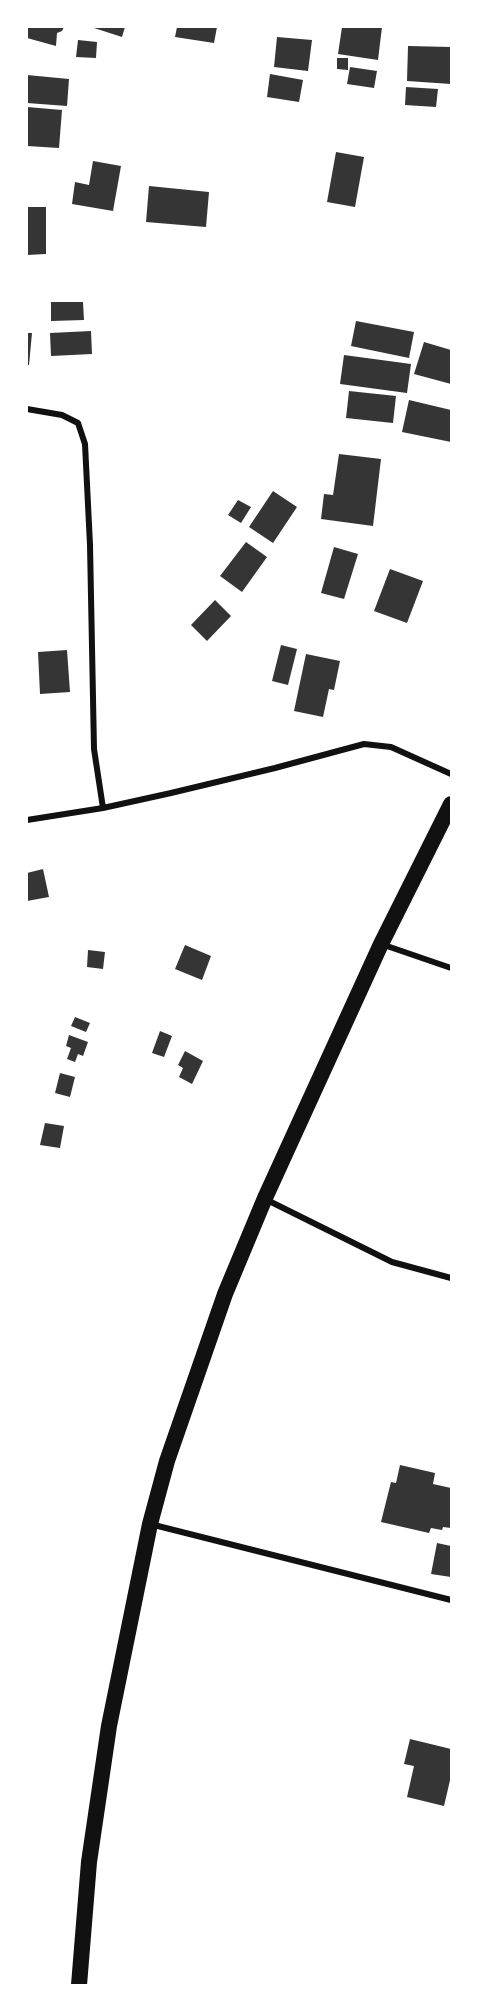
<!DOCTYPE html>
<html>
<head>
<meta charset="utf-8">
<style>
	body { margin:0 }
	#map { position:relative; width:478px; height:2012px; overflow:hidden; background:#fff; font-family:Quicksand,sans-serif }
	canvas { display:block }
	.frame { position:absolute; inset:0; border:28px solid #fff; pointer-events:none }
</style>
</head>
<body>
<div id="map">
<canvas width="478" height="2012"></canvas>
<div class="frame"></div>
</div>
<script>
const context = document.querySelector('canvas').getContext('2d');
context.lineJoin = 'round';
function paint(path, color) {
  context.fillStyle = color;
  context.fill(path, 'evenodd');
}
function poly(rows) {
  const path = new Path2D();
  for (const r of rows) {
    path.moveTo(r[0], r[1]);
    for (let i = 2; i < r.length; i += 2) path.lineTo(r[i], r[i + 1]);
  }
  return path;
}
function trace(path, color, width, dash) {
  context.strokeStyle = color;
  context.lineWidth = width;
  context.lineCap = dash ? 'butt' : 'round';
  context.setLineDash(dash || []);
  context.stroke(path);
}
const building = poly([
	[28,27,64,27,62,31,57,33,56,46,27,38],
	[91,27,125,27,122,37],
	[177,27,217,27,214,43,175,37],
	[342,27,382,27,378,60,338,54],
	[277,37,312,40,308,71,274,67],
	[78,40,97,42,96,58,76,57],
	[408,46,451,47,451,84,407,81],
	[337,58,348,58,348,70,337,69],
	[350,67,377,71,374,88,347,84],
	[270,74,303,80,299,102,267,97],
	[27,75,69,79,67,106,27,103],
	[406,87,438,89,436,107,405,105],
	[27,107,62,110,59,148,27,146],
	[336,152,364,157,355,207,327,202],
	[93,161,121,166,113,211,72,204,75,182,89,185],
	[149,186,209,192,206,227,146,222],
	[27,207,46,207,46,254,27,255],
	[51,302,83,302,84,320,51,321],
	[356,321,414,332,409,358,351,346],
	[91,331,92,354,51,356,50,333],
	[27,333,32,333,29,365,27,365],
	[424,342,451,350,451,384,414,374],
	[344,355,411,364,407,393,340,384],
	[349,391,396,396,393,423,346,418],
	[409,400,451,410,451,442,402,432],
	[339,454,381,459,373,526,321,519,324,494,333,495],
	[273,491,297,507,273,543,249,527],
	[238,500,251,507,241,523,228,515],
	[246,542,267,557,242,592,220,576],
	[334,547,358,554,344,599,321,593],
	[390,569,423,581,407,623,374,611],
	[215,600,231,616,207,641,191,625],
	[281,645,297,649,288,685,272,681],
	[67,650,70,692,40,694,38,652],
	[306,654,340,661,334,690,329,689,323,717,294,711],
	[43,869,49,897,27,901,27,873],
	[185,945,211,956,202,980,175,969],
	[88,950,105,952,103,969,87,967],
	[75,1017,90,1023,86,1032,71,1026],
	[160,1031,172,1036,164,1057,152,1053],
	[69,1035,88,1042,83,1056,78,1054,75,1062,67,1059,71,1048,66,1046],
	[185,1051,203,1061,192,1084,179,1077,183,1068,178,1065],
	[60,1073,75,1077,70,1097,55,1093],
	[45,1123,64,1126,60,1148,40,1145],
	[400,1465,435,1473,433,1484,451,1488,451,1528,443,1527,442,1530,431,1528,429,1533,381,1522,391,1482,396,1483],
	[437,1543,451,1546,451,1577,431,1574],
	[410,1739,451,1749,451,1776,444,1806,407,1797,414,1766,404,1764]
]);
const minor = poly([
	[27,409,62,415,78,423,85,444,90,545,94,749,103,808],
	[27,820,103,808,171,793,275,768,364,744,391,747,451,774],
	[384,945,451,968],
	[267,1200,392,1262,451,1278],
	[150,1524,451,1600]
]);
const trunk = poly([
	[79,1985,89,1862,109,1726,150,1524,167,1461,225,1294,265,1198,381,944,451,804]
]);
paint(building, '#353535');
trace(minor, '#111', 6);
trace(trunk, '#111', 16);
</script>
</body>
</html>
